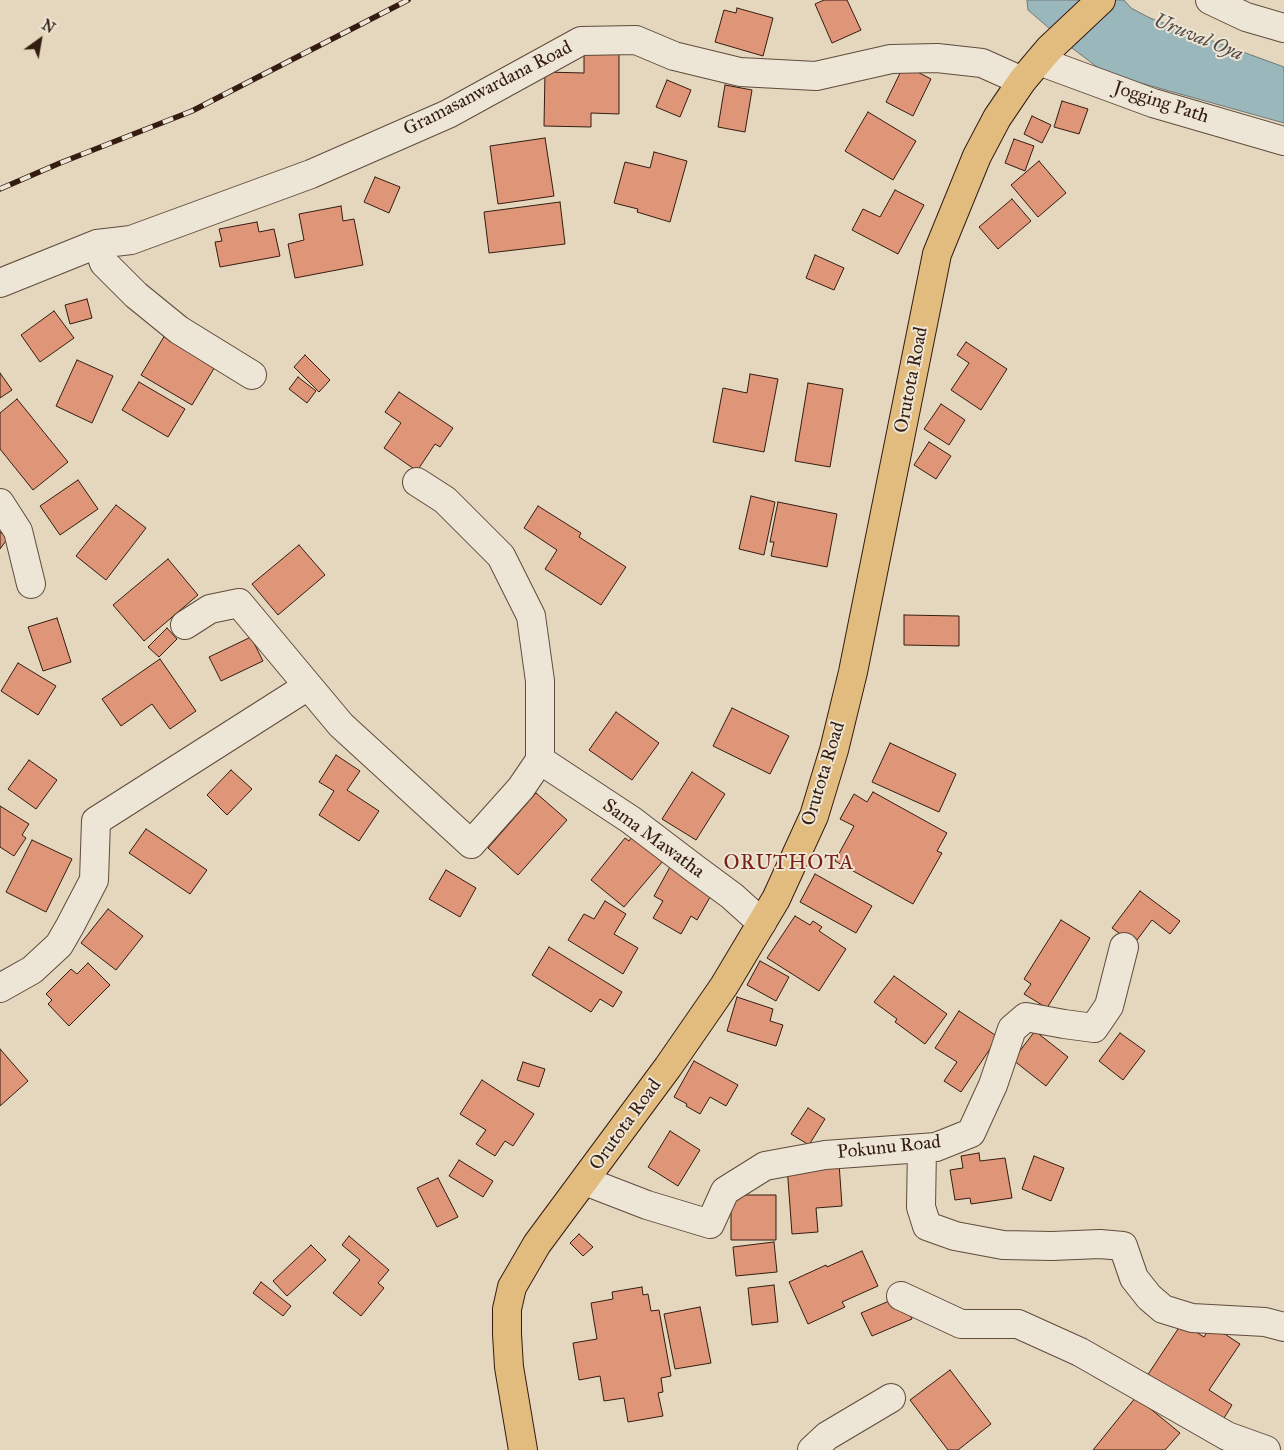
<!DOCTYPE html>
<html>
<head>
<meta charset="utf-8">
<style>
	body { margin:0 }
	#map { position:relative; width:1284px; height:1450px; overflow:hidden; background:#e4d7be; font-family:"IM FELL Great Primer",serif }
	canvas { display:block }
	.north { position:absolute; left:15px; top:15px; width:50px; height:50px; -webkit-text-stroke:4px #ede5d5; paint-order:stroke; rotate:32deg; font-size:14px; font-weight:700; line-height:20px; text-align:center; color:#341c11 }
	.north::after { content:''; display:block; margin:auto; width:18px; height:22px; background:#341c11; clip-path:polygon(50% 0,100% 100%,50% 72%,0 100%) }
</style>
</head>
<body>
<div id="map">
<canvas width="1284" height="1450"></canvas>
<div class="north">N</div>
</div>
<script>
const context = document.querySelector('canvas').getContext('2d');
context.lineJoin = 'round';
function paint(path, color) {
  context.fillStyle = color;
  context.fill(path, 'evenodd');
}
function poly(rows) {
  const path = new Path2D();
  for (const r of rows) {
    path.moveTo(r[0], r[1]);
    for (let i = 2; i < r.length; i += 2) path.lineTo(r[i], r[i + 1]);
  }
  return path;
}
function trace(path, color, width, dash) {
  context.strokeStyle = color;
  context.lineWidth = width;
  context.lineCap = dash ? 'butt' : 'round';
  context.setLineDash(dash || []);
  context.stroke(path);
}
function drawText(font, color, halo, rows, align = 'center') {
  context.font = font + ' "IM FELL Great Primer",serif';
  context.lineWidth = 4;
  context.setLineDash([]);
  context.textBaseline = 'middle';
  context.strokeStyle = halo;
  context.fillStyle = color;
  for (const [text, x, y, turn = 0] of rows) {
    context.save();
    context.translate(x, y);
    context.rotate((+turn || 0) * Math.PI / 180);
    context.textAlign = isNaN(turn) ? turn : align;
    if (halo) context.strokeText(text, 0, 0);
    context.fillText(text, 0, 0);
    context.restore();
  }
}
const water = poly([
	[1027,0,1124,0,1131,8,1150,18,1284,67,1284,123,1105,73,1072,48,1028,10,1027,0]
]);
const building = poly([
	[824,0,847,0,861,30,832,43,815,4,824,0],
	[737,8,773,18,763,56,715,42,724,10,736,13,737,8],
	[584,48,619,48,619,114,591,113,591,127,544,126,545,72,584,73,584,48],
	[904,65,931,79,913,116,886,102,904,65],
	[667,80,691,90,680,117,656,107,667,80],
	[725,85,752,90,745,132,718,127,725,85],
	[1062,101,1088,109,1079,134,1054,127,1062,101],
	[868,112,916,141,893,180,845,151,868,112],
	[1032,116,1051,125,1042,143,1024,134,1032,116],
	[545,138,554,196,498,204,490,146,545,138],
	[1014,139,1034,146,1025,171,1005,163,1014,139],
	[654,152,687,161,670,222,637,212,638,209,614,203,625,162,650,168,654,152],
	[1039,161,1066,193,1038,217,1011,185,1039,161],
	[375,177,400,187,389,213,364,202,375,177],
	[895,190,924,205,898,254,852,230,863,209,880,217,895,190],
	[1012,199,1031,221,998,249,979,227,1012,199],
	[560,202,565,244,489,253,484,212,560,202],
	[341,206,343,221,354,219,363,265,295,278,288,244,304,240,299,214,341,206],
	[257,222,259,232,274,229,280,256,220,267,215,242,222,241,219,229,257,222],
	[815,255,844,268,834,290,806,278,815,255],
	[87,299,92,318,70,324,65,305,87,299],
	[54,311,74,338,40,362,21,335,54,311],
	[165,335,216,365,192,405,141,375,165,335],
	[966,342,1007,369,981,410,951,390,969,363,957,355,966,342],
	[305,355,330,380,319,392,294,367,305,355],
	[77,360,113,376,92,423,56,406,77,360],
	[0,373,12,390,0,398,0,373],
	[750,374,778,379,764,452,713,442,723,388,747,393,750,374],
	[298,377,316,391,307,403,289,389,298,377],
	[139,382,185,409,168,437,122,410,139,382],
	[808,383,843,389,830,467,795,461,808,383],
	[399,392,453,428,440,447,435,444,417,471,384,448,401,423,385,412,399,392],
	[17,399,68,462,33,490,0,449,0,413,17,399],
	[941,404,965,420,949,445,924,429,941,404],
	[929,442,951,456,936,479,914,465,929,442],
	[78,480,98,509,60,535,40,506,78,480],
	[751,496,775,502,764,555,739,549,751,496],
	[778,502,837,514,827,567,771,556,774,542,770,542,778,502],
	[116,505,146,528,106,580,76,556,116,505],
	[538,506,581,533,579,537,626,567,601,605,545,569,557,550,524,528,538,506],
	[0,532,8,538,0,549,0,532],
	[299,545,325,575,278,615,252,584,299,545],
	[168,559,198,595,144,641,113,605,168,559],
	[904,615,959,616,959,646,904,645,904,615],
	[57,618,71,662,43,671,28,627,57,618],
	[167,628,177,639,159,657,148,647,167,628],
	[251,637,263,661,221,681,209,657,251,637],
	[160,659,196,711,170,729,152,704,121,726,102,699,160,659],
	[18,663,56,686,38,715,1,691,18,663],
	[732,708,789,736,770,774,713,746,732,708],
	[616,712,659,743,632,780,589,750,616,712],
	[890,743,956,774,939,812,872,782,890,743],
	[336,755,360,771,347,790,379,811,359,841,319,815,334,791,319,782,336,755],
	[29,760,57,780,36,809,8,789,29,760],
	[231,770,252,789,227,815,207,795,231,770],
	[692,772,725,794,696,840,662,819,692,772],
	[873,792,947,833,937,851,942,853,913,904,835,861,854,826,840,819,854,794,867,802,873,792],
	[536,793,567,820,518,875,488,848,536,793],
	[0,806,29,824,22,835,26,838,14,856,0,847,0,806],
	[146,829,207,870,190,894,129,853,146,829],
	[633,835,663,861,624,907,591,880,625,838,629,841,633,835],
	[32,840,72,859,46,912,6,892,32,840],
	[670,867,713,892,697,920,691,916,681,934,653,918,663,901,654,896,670,867],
	[446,870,476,888,460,917,429,899,446,870],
	[815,874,872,906,856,933,800,902,815,874],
	[1140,891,1180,921,1170,934,1152,920,1134,944,1112,928,1140,891],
	[605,901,626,914,614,934,638,948,623,974,568,940,584,914,594,919,605,901],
	[108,909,143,936,116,970,81,943,108,909],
	[795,916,810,925,813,921,822,927,819,931,846,949,819,991,767,958,795,916],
	[1061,920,1090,938,1047,1008,1024,994,1031,984,1024,979,1061,920],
	[549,947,622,992,613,1007,600,999,591,1012,532,975,549,947],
	[760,961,789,977,776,1001,747,985,760,961],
	[88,963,110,985,69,1026,48,1004,52,1000,46,994,71,969,77,974,88,963],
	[894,976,947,1014,925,1044,895,1022,897,1019,874,1002,894,976],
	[737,997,773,1009,770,1021,783,1025,776,1046,727,1031,737,997],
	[959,1011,998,1037,961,1092,944,1081,957,1062,935,1048,959,1011],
	[1035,1031,1068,1057,1046,1086,1013,1060,1035,1031],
	[1120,1033,1145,1051,1123,1080,1099,1061,1120,1033],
	[0,1049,28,1081,0,1106,0,1049],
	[694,1061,738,1085,726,1106,710,1097,700,1114,686,1106,687,1104,674,1097,694,1061],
	[523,1062,545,1069,539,1087,517,1080,523,1062],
	[482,1080,534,1114,513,1146,505,1141,495,1156,476,1144,486,1130,460,1114,482,1080],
	[808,1108,825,1119,809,1145,791,1134,808,1108],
	[670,1131,700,1150,678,1186,648,1167,670,1131],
	[979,1153,980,1161,1005,1158,1012,1198,971,1204,970,1198,955,1200,950,1170,963,1168,961,1156,979,1153],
	[1034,1156,1064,1168,1051,1201,1022,1189,1034,1156],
	[459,1160,493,1181,483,1197,449,1176,459,1160],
	[839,1163,842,1206,816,1208,818,1232,792,1234,787,1166,839,1163],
	[438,1178,458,1217,437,1227,417,1188,438,1178],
	[731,1195,776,1195,776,1240,731,1240,731,1195],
	[579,1234,593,1247,583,1256,570,1243,579,1234],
	[349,1236,389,1270,378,1283,384,1288,361,1316,333,1293,360,1260,342,1245,349,1236],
	[774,1242,777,1272,736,1276,733,1247,774,1242],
	[311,1245,326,1260,287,1296,273,1281,311,1245],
	[862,1251,878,1286,842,1302,845,1307,808,1324,789,1282,826,1265,827,1267,862,1251],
	[261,1282,291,1306,283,1316,253,1293,261,1282],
	[774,1285,778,1322,752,1325,748,1288,774,1285],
	[642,1287,643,1295,648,1294,651,1311,659,1310,671,1376,661,1378,663,1392,658,1393,663,1416,628,1422,624,1398,604,1401,600,1376,579,1380,573,1343,597,1339,591,1303,613,1299,612,1292,642,1287],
	[901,1296,912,1319,872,1336,861,1313,901,1296],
	[700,1307,711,1363,675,1369,664,1314,700,1307],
	[1182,1323,1204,1337,1211,1325,1240,1344,1209,1390,1232,1405,1221,1423,1147,1376,1182,1323],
	[950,1370,991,1424,958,1450,948,1450,910,1400,950,1370],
	[1136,1397,1180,1433,1165,1450,1093,1450,1136,1397]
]);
const minor = poly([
	[1210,0,1246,17,1284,28],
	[1039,61,1153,103,1284,141],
	[97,244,104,263,136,295,179,330,252,375],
	[0,283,97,244,131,240,311,174,448,114,581,41,636,40,674,56,740,72,816,76,891,59,937,58,982,63,1022,81],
	[0,503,18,531,31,584],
	[185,625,210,609,239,603,341,725,471,844,521,788,540,760,540,681,531,616,501,556,445,500,417,482],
	[540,760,631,820,694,868,732,896,762,923],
	[0,988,32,970,59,945,70,926,94,880,96,821,308,686],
	[922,1148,921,1207,927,1226,955,1236,1003,1245,1052,1246,1100,1244,1123,1246,1134,1278,1149,1297,1163,1309,1192,1318,1265,1322,1284,1327],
	[585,1181,647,1205,710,1224,725,1191,765,1166,825,1155,936,1147,971,1133,993,1085,1012,1029,1026,1017,1064,1024,1094,1028,1109,1006,1124,947],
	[901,1296,961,1324,1018,1324,1080,1352,1227,1436,1266,1450],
	[812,1450,827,1436,891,1398]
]);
const major = poly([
	[523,1450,509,1367,507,1334,507,1309,512,1287,537,1244,668,1067,724,986,776,899,814,816,834,750,853,672,937,254,977,156,997,118,1022,81,1049,49,1101,0]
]);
const rail = poly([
	[0,189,60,163,192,111,408,0]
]);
const streetNames = [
	["Gramasanwardana Road",488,89,-27],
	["Jogging Path",1161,103,18],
	["Orutota Road",912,380,-79],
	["Orutota Road",824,774,-73],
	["Sama Mawatha",653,839,36],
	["Orutota Road",626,1125,-54],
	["Pokunu Road",889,1148,-6]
];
const waterNames = [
	["Uruval Oya",1198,38,22]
];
const quarterNames = [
	["ORUTHOTA",789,864]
];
paint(water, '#9ab7bc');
trace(water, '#717978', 1);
paint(building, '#df9577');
trace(building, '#341c11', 1);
trace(minor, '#604b3c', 30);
trace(major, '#341c11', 30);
trace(minor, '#ede5d5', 28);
trace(major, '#e2bc7f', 28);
trace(rail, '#341c11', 5.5);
trace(rail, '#ede5d5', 4, [11]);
drawText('19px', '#341c11', '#ede5d5', streetNames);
drawText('italic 20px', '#534a44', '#ede5d5', waterNames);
context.letterSpacing = '1px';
drawText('21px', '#7a1f14', '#ede5d5', quarterNames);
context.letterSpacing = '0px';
</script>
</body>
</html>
